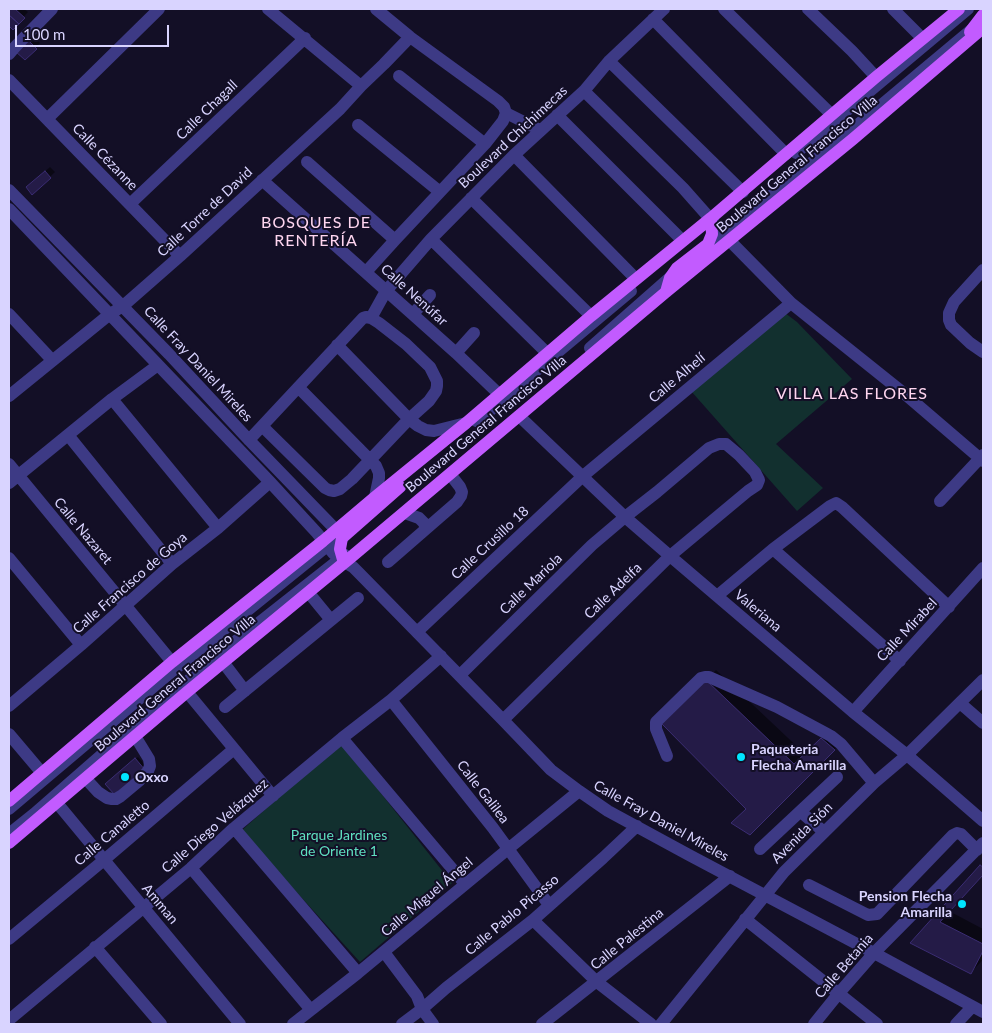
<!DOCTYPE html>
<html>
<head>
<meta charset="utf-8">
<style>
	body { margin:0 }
	#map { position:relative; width:992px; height:1033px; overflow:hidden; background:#130f26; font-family:Lato,sans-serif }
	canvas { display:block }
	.frame { position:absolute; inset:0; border:10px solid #d9d4ff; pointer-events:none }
	.scale { position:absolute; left:15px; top:25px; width:154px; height:22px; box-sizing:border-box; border:2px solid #d9d4ff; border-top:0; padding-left:6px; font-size:15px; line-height:18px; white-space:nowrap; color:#d9d4ff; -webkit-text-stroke:4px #130f26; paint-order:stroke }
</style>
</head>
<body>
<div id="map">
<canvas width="992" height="1033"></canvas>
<div class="frame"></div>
<div class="scale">100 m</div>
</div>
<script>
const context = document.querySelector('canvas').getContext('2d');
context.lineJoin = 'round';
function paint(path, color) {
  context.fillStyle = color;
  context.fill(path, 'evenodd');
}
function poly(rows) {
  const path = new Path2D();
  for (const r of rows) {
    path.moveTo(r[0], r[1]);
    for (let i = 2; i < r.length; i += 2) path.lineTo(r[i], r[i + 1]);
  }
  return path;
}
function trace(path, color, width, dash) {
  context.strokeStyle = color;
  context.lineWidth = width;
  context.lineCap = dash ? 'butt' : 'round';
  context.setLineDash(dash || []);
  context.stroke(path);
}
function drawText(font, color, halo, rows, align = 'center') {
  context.font = font + ' Lato,sans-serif';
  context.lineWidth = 4;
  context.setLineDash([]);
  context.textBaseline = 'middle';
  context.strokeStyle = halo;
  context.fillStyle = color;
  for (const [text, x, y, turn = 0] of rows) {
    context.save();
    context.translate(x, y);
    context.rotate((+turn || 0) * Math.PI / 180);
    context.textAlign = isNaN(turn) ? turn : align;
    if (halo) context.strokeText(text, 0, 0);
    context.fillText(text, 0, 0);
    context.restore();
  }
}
const green = poly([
	[785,313,797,322,852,379,776,444,823,488,797,511,691,391],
	[340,743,349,753,452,883,360,962,241,831]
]);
const shadow = poly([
	[9,9,24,9,28,12,13,28,9,24],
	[33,35,40,43,25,59,17,51],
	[50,167,55,172,33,193,32,183],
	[716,670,805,754,832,729,844,740,750,834,747,809,663,723],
	[138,757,147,767,107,784],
	[983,863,983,874,949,911,983,929,983,958,981,962,971,972,912,942]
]);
const building = poly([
	[9,9,15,9,25,18,19,24,9,15,9,9],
	[9,15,19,24,13,30,9,26,9,15],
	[27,39,37,49,25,60,15,51,27,39],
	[45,171,51,178,32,195,26,187,45,171],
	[705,679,794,764,821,738,835,750,750,835,731,823,746,809,661,723,705,679],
	[135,758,145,770,115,795,105,784,135,758],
	[980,865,983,867,983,875,940,922,983,944,983,951,971,974,910,943,980,865]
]);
const minor = poly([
	[268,9,361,86],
	[724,9,832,115],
	[808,9,852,51,876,77],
	[893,9,923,39],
	[653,19,786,154],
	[9,54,15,47,52,9],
	[609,61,743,192],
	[399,76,485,144],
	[9,80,180,256],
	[584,91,683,188,729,240,791,303,906,395,983,461],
	[506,113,540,130],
	[557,115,682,240],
	[47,119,159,9],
	[358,125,440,192],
	[796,153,968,9],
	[514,155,636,279],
	[307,162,395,240],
	[262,180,456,353,500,395],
	[9,190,169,354,249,440,336,530,342,539],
	[471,198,591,316],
	[130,204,305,38],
	[9,209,270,482,317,533,333,553,339,559,353,567,358,572,503,720,551,770,579,791,608,811,689,855,874,953,983,1012],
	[431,239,547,353],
	[704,251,848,133,977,25],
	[983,270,954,302,949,313,949,320,951,325,970,343,983,352],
	[366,272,395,240,485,144,503,121,506,113,504,107,498,101,410,37,376,9],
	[9,314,52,360],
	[413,314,430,295],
	[371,318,386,291,431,239,514,155,584,91,609,61,664,9],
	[337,345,409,419,418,426,426,430,434,431,466,423],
	[590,348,674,274],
	[456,353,474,333],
	[299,388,376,466,379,473,379,478,375,497],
	[9,396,110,314,123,306,180,256,340,109,361,86,384,64,410,37],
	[112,399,218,528],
	[519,416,625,517,670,556,853,712,907,755,983,821],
	[476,421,504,400,540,367,631,291],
	[68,435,172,564],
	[249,440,363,318,366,317,371,318,379,323,406,344,430,367,437,381,437,386,436,391,429,401,409,419,352,479,340,489,334,491,329,490,325,488,263,427],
	[9,464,172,662],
	[9,483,112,399,158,365],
	[940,501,983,455],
	[405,513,419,518,424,523,426,529],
	[773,549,900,661],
	[9,558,81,645],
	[388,562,457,502,461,496,462,492,460,487,450,474],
	[308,592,331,620],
	[717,596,773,549,830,506,836,503,842,507,949,607],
	[417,632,583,476,791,303],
	[223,662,245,691],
	[460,675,592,545,625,517,657,492,709,448,719,444,726,444,739,455,755,472,759,480,757,485,748,491,670,556,503,720],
	[187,692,273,796],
	[391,700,493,828,549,905],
	[960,703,983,723],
	[9,706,81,645,172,564,218,528,270,482],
	[225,707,358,598],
	[853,712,983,568],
	[9,734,42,773],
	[342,738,465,884],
	[667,756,656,729,656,722,701,678,705,677,709,677,777,707,831,736,841,744,874,783],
	[86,779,98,792,107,798,112,799,116,799,121,796,139,781,148,771,150,766,149,759,135,736],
	[57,803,240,1024],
	[9,809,164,678,327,546,347,528],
	[801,812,824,832],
	[234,828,358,973],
	[9,834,34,814,153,710,227,648,345,555],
	[760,849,837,777],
	[191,868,311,1010],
	[809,885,868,915,877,914,953,835,957,833,961,834,977,850],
	[745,919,877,1024],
	[533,920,597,982,651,1024],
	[9,939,104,860,234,749],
	[95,947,161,1024],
	[384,952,417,996,422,1009,433,1024],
	[9,1020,191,868,234,828,342,738,391,700,441,656],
	[293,1024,358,973,508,849,579,791],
	[402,1024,422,1009,446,988,533,920,603,858,637,826],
	[542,1024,730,876],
	[661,1024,784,872,874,783,907,755,983,680],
	[814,1024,839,993,874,953,983,843],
	[956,1024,972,1007]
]);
const major = poly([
	[970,32,983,15],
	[666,292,670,278,677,268,708,244,712,234,711,218],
	[344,563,340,549,342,538,400,487],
	[9,801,172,662,323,541,375,497,466,423,591,316,711,218,876,77,959,9],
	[9,843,187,692,350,558,666,292,853,139,983,28]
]);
const markers = [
	[741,757,5,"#00e5ff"],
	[125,777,5,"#00e5ff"],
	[962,904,5,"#00e5ff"]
];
const streetNames = [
	["Calle Chagall",207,110,-44],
	["Boulevard Chichimecas",513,137,-43],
	["Calle Cézanne",105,157,46],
	["Boulevard General Francisco Villa",797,164,-40],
	["Calle Torre de David",205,212,-43],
	["Calle Nenúfar",414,295,42],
	["Calle Fray Daniel Mireles",198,364,47],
	["Calle Alhelí",677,378,-40],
	["Boulevard General Francisco Villa",486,424,-40],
	["Calle Nazaret",83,531,50],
	["Calle Crusillo 18",490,543,-43],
	["Calle Francisco de Goya",130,583,-41],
	["Calle Mariola",531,584,-44],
	["Calle Adelfa",613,591,-44],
	["Valeriana",758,611,40],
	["Calle Mirabel",907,630,-47],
	["Boulevard General Francisco Villa",175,683,-40],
	["Calle Galilea",483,792,52],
	["Calle Fray Daniel Mireles",661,821,29],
	["Calle Diego Velázquez",215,826,-41],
	["Calle Canaletto",112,833,-40],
	["Avenida Sión",802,833,-45],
	["Calle Miguel Ángel",427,897,-40],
	["Amman",160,904,50],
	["Calle Pablo Picasso",512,915,-40],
	["Calle Palestina",627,939,-39],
	["Calle Betania",844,966,-49]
];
const poiNames = [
	["Paqueteria",751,749],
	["Flecha Amarilla",751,765],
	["Oxxo",135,777],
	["Pension Flecha",952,896,"right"],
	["Amarilla",952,912,"right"]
];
const parkNames = [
	["Parque Jardines",339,835],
	["de Oriente 1",339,851]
];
const quarterNames = [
	["BOSQUES DE",316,223],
	["RENTERÍA",316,241],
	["VILLA LAS FLORES",852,394]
];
paint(green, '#12302f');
paint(shadow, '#0007');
paint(building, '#241b47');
trace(building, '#3b2d73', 1);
trace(minor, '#3d3a85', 12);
trace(major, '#c25bff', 12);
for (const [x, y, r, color] of markers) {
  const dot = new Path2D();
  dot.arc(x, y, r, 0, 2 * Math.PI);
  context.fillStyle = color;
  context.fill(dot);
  trace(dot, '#130f26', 2);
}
drawText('14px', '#d9d4ff', '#130f26', streetNames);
drawText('bold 14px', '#d9d4ff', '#130f26', poiNames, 'left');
drawText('14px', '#5fe0c0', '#130f26', parkNames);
context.letterSpacing = '1px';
drawText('16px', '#ffd6f0', '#130f26', quarterNames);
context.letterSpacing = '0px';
</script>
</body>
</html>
